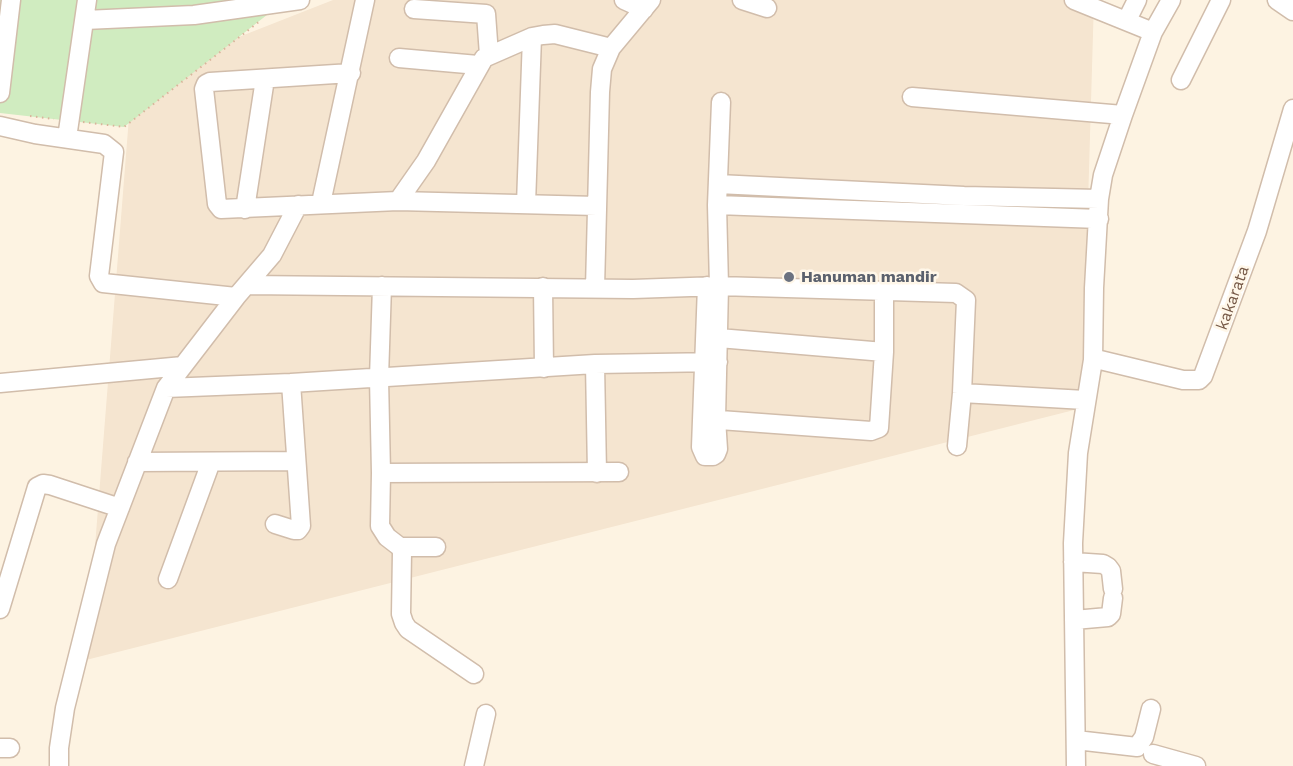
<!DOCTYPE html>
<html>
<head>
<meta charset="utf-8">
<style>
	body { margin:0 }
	canvas { display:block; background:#fdf3e2 }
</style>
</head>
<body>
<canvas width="1293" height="766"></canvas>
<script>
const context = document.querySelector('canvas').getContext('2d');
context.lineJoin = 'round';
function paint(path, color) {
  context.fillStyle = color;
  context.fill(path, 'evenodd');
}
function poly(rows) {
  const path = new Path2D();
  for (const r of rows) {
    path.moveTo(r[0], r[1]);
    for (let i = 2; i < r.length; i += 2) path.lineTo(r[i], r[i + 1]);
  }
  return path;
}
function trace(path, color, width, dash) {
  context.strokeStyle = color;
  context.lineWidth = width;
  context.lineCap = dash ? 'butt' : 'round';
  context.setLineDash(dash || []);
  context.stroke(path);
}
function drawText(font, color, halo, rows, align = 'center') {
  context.font = font + ' "Work Sans",sans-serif';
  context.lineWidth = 5;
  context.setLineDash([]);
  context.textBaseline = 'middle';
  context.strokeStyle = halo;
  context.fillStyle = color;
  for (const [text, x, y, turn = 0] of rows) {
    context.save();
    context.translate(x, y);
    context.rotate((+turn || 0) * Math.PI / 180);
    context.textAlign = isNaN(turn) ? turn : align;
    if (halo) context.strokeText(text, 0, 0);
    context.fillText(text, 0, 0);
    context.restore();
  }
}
const residential = poly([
	[333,0,1094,0,1082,408,86,660,132,79]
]);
const green = poly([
	[0,0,286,0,124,127,0,113]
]);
const path = poly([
	[30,116,54,119],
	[83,122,124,127,260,21]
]);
const minor = poly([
	[624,0,644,9],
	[742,0,767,8],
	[1074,0,1153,32],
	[1277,0,1293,11],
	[414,9,486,14,489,55],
	[85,20,194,15,300,0],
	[1127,20,1137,0],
	[399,58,478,65],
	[351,73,210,82,206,84,204,89,217,204,221,209,398,201,597,206],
	[1181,80,1221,0],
	[0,93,11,0],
	[912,97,1123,115],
	[0,126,35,134,104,144,114,152,99,276,103,283,236,297],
	[67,138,87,0],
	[718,184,964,196,1099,199],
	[398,201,426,161,484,58,532,37,543,35,555,34,611,48],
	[321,203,365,0],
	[526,204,532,37],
	[717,205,1099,219],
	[245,209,265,79],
	[247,285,633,289,719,286,956,293,966,300,962,393,957,446],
	[382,286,379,378,381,473,380,526,387,537,400,547,436,547],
	[707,286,701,447,705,456,713,456,716,454,718,449,716,419,719,286,717,205,721,102],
	[543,287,544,368],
	[595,288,600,92,602,69,611,48,651,0],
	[707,337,884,352],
	[1093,360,1096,359,1183,380,1199,380,1203,376,1257,231,1293,109],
	[595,364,597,473],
	[0,383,183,366],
	[166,388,291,383,595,364,718,362],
	[962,393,1085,400],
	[706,419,871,431,879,428,884,352,884,291],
	[137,462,295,461],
	[381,473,619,472],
	[275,524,294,530,298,530,301,526,291,383],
	[400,547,402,552,401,614,404,623,408,629,474,674],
	[1073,562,1103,564,1108,567,1111,571,1113,589],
	[168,579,211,462],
	[0,609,37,487,43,484,50,485,120,508],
	[1074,620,1108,617,1111,614,1113,598],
	[1076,740,1137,747,1144,737,1151,709],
	[0,748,10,748],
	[1153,754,1196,766],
	[59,766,59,748,65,708,106,544,166,388,236,297,272,255,298,205],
	[474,766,486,714],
	[1076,766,1073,543,1078,453,1093,360,1094,288,1099,199,1103,175,1123,115,1153,32,1171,0]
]);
const markers = [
	[789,277,6,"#6b7280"]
];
const worshipNames = [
	["Hanuman mandir",801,277]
];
const streetNames = [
	["kakarata",1233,298,-70]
];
paint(residential, '#f5e5d0');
paint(green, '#d0ecc0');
trace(minor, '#d1bdab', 21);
trace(path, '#d9b49b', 2, [1.5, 4.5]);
trace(minor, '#fff', 18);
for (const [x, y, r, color] of markers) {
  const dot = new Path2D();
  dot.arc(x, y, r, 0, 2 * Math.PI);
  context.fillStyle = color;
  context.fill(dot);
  trace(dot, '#fff7e9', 2);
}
drawText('bold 16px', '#5b616d', '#fff7e9', worshipNames, 'left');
drawText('16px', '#765947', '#fff7e9', streetNames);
</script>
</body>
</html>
